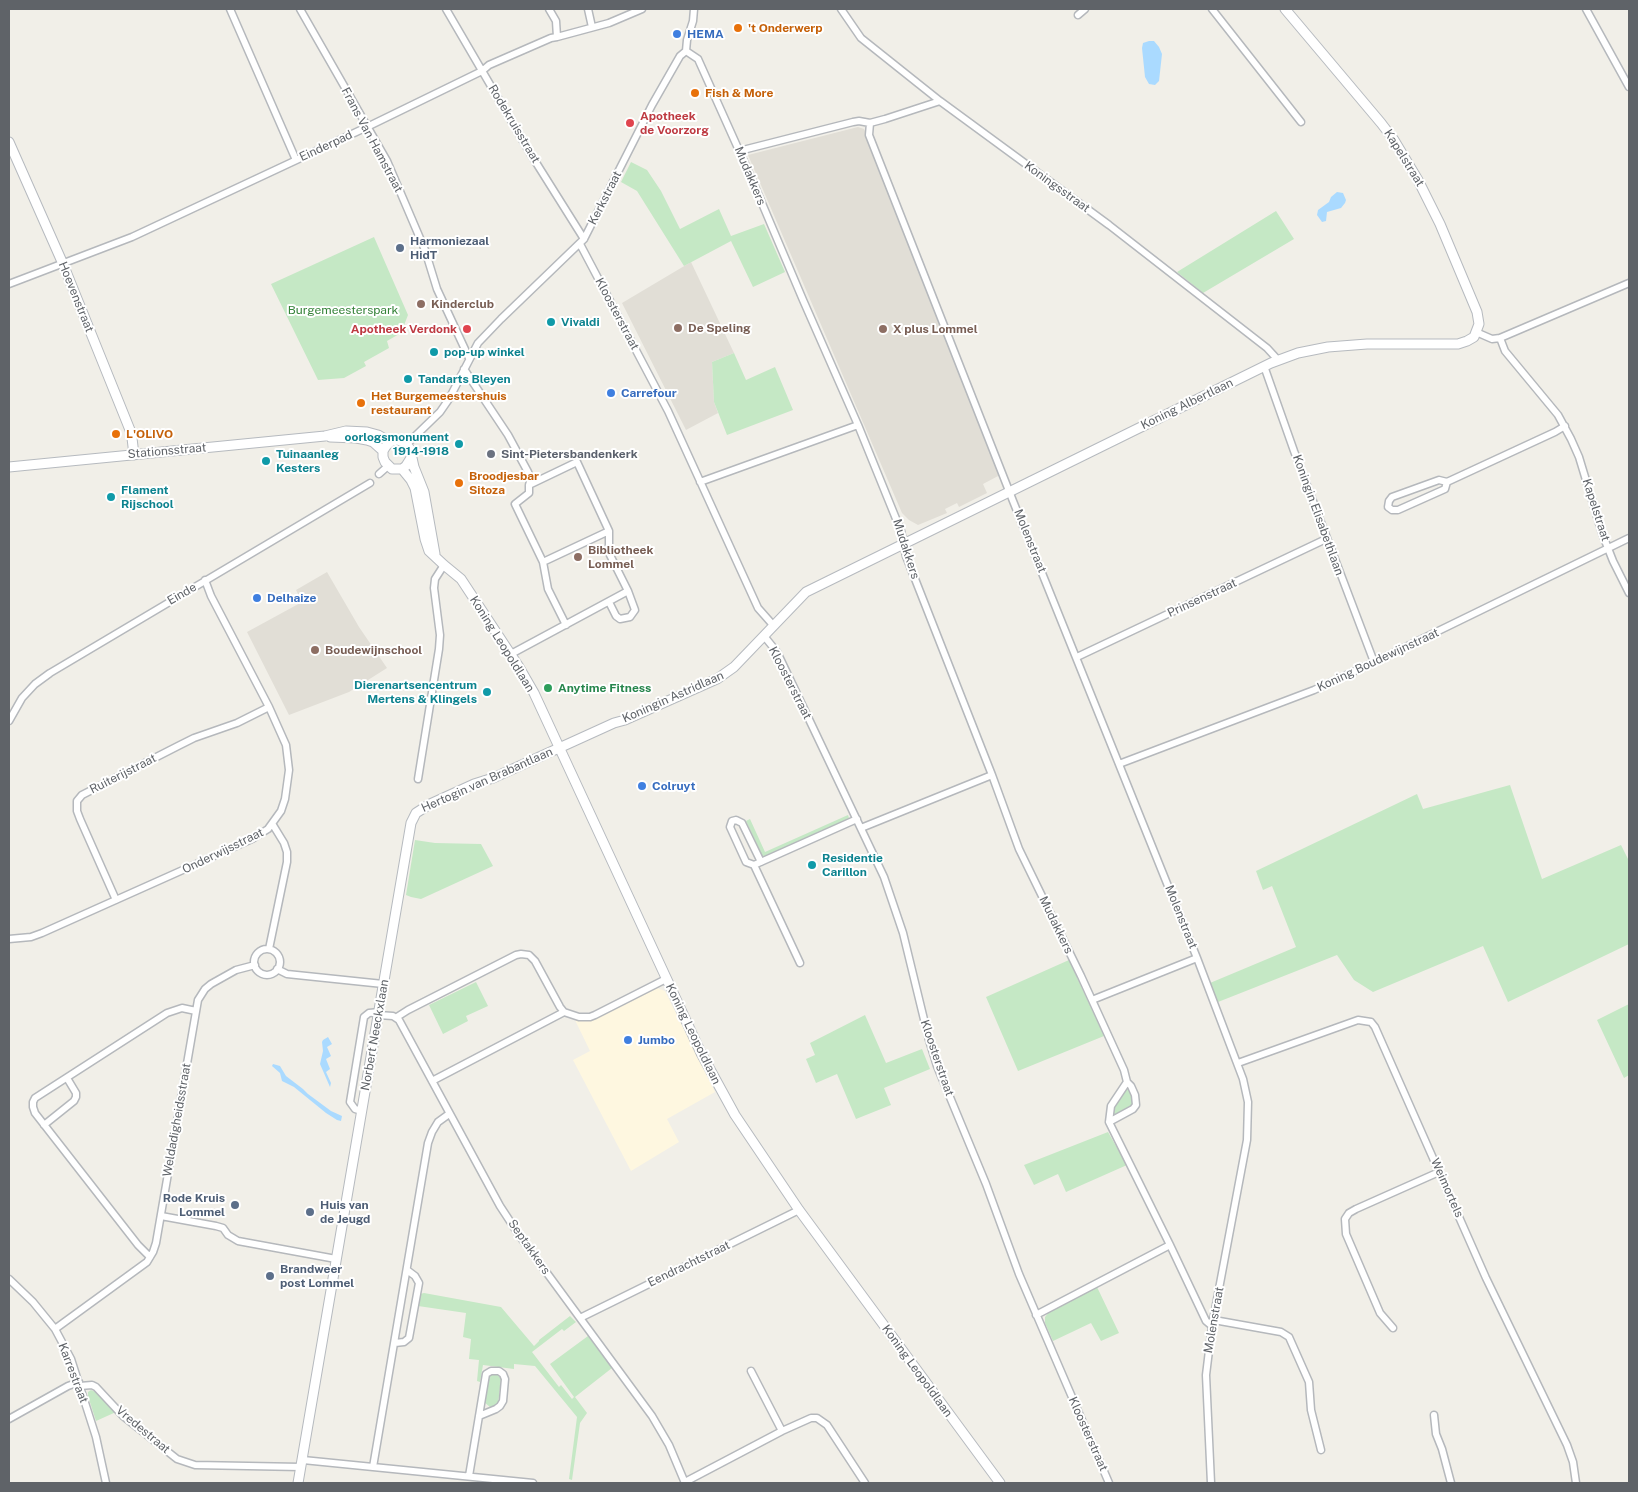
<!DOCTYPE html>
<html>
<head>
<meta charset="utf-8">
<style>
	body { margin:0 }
	#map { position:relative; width:1638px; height:1492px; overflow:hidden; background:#f1efe8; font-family:"Public Sans",sans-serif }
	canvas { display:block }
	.frame { position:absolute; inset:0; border:10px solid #5f6368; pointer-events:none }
</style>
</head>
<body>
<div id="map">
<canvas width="1638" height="1492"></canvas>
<div class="frame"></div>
</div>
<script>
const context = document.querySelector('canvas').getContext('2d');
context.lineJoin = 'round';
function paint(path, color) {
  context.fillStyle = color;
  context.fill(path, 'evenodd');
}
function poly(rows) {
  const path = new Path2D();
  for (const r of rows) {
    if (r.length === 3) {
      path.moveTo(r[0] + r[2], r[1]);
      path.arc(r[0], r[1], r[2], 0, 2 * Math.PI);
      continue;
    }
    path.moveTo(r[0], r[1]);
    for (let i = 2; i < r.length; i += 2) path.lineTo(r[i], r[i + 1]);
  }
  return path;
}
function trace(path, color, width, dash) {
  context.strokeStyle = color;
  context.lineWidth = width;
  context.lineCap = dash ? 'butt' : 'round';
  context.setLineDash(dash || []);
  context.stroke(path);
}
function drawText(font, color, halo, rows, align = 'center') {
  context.font = font + ' "Public Sans",sans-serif';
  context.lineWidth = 4;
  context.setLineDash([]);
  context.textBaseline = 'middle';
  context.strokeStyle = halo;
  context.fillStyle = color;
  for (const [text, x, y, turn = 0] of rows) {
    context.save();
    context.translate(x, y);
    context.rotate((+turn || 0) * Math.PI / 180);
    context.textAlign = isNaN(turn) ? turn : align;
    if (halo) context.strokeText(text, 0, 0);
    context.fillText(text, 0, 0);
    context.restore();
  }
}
const commercial = poly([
	[657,988,665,991,715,1092,667,1119,679,1142,631,1171,573,1060,590,1051,575,1020,587,1021,596,1019]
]);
const education = poly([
	[858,127,864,129,865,131,1000,475,983,484,987,493,959,507,957,503,945,509,947,513,918,525,909,520,902,513,748,155],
	[691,262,734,353,712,362,714,402,718,413,686,430,622,303],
	[327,572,359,627,387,668,349,692,289,715,247,632,302,602,296,590]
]);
const green = poly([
	[631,162,647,170,661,191,680,229,719,209,731,236,764,224,785,272,753,287,731,241,684,266,637,191,621,182],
	[1276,211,1294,239,1203,293,1177,272],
	[374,237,408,315,401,333,387,341,389,348,364,362,366,366,344,378,318,380,271,284],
	[734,353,746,380,775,367,793,410,727,435,714,402,712,362],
	[1510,785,1542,879,1621,845,1629,861,1629,944,1508,1002,1483,946,1373,992,1354,980,1337,955,1218,1002,1210,983,1296,947,1272,886,1263,890,1256,871,1417,794,1423,809],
	[848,815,849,818,844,821,763,857,746,821,750,819,765,852],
	[415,840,435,843,481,844,493,866,421,899,411,897,406,895],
	[1069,960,1104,1036,1018,1071,986,997],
	[476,982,488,1006,466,1016,468,1021,443,1034,429,1005],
	[1629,1004,1629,1075,1624,1078,1597,1020],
	[865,1015,886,1063,922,1049,930,1069,884,1088,891,1105,856,1119,837,1074,816,1083,806,1059,815,1055,810,1043],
	[1129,1089,1134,1100,1132,1106,1114,1116,1112,1115,1115,1106,1126,1090],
	[1108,1132,1127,1165,1066,1192,1058,1174,1034,1185,1024,1165],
	[1097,1287,1119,1333,1101,1341,1091,1323,1053,1341,1045,1323,1045,1317,1049,1312],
	[424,1293,501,1307,534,1346,539,1341,539,1340,570,1316,576,1322,564,1331,562,1329,532,1352,559,1387,561,1385,572,1399,574,1397,550,1364,588,1336,612,1368,575,1397,587,1413,580,1423,572,1480,569,1479,577,1417,535,1366,514,1364,514,1369,483,1365,480,1382,477,1381,479,1360,469,1359,471,1339,463,1337,466,1313,418,1306,420,1294],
	[494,1373,498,1375,501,1379,498,1404,495,1406,490,1407,484,1402,488,1376],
	[91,1390,98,1393,116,1412,96,1421,88,1396,88,1392]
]);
const water = poly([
	[1149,41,1154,41,1159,47,1162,54,1159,81,1155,85,1149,84,1145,77,1142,48,1143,43],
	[1337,192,1343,193,1346,200,1345,203,1341,208,1327,212,1326,221,1322,222,1317,215,1318,210,1329,202,1331,197],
	[328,1037,332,1044,327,1047,331,1056,326,1059,330,1069,326,1072,331,1083,330,1087,320,1064,323,1051,322,1042,323,1040],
	[273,1064,280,1066,286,1076,303,1089,308,1094,331,1111,342,1116,341,1121,337,1120,326,1113,294,1087,282,1081,280,1073,272,1066]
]);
const minor = poly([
	[230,9,296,160],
	[300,9,387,161,425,250,437,289,469,358],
	[446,9,530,153,584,239],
	[549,9,556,21,557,37],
	[588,9,592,27],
	[841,9,861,38,940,101,1109,225,1267,348,1278,360],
	[1212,9,1301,122],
	[1586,9,1629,87],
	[1078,15,1085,9],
	[686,51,698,59,750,175,803,300,858,425,901,531,906,556,992,775,1019,849,1081,976,1124,1070,1127,1082,1111,1106,1109,1122,1170,1245,1206,1321,1212,1326],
	[870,123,869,135,1013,501,1197,958,1243,1079,1248,1102,1247,1140,1212,1326,1206,1375,1211,1483],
	[739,151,853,122,859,121,870,123,885,119,940,101],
	[580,244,668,411,758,608,773,625],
	[9,284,132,237,367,127,482,71,489,65,551,38,557,37,609,23,642,9],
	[1476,332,1492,339,1500,338,1629,283],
	[1500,338,1505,351,1558,415,1571,439,1579,457,1602,533,1613,561,1629,593],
	[1264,366,1294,451,1374,662],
	[464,369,508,435,528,472,531,479,529,485],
	[407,444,440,412,449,399,478,343,501,319,584,239,652,105,680,56,686,51,687,40,693,21,694,9],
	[379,474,388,466],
	[700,482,858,425],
	[1447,482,1439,480,1392,497,1389,501,1388,507,1392,510,1398,510,1445,489,1447,482,1555,432,1565,426],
	[543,562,609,531],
	[566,625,548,589,543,562,515,504,529,493,529,485,577,462,609,531,609,553,628,591],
	[764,636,777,652,884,877,903,933,929,1040,937,1066,986,1184,1019,1274,1109,1483],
	[511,654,628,591,635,610,630,617,620,619,616,616,609,602],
	[1077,657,1326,539],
	[9,721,22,698,35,684,50,673,370,483],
	[1119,764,1314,690,1387,656,1629,538],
	[418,779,439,649,440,635,434,588,435,579,444,565],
	[861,828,992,775],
	[754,865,746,862,730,827,732,821,736,820,742,823,761,862],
	[116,900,80,819,77,811,77,801,82,795,180,745,194,738,237,723,269,707],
	[9,939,31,937,42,933,252,839,268,829,281,811,285,799,289,770,286,745,269,707,211,596,205,580],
	[269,949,287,862,287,852,284,843,273,825],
	[267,962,13],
	[800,963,754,865,857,819],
	[277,969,287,974,383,984],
	[1092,1000,1197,958],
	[378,1015,393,1016,399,1020,500,1206,519,1235,652,1416,669,1445,685,1483],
	[397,1017,408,1010,516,955,521,954,529,955,535,961,560,1007,564,1012,579,1017,590,1017,595,1015,666,979],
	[1238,1063,1358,1020,1371,1022,1375,1027,1486,1278,1567,1445,1573,1462,1576,1483],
	[432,1081,564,1012],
	[362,1111,355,1109,350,1102,364,1017,369,1013,379,1012],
	[1109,1122,1133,1109,1136,1105,1135,1095,1131,1086,1127,1082],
	[44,1125,74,1101,76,1097,76,1093,67,1078],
	[161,1216,216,1226,223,1228,228,1235,238,1241,336,1259],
	[150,1257,138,1245,35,1113,33,1107,33,1102,35,1098,167,1013,182,1008,196,1011],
	[9,1279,33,1302,55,1329,71,1359,96,1437,106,1483],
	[1036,1315,1170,1245],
	[580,1318,799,1210],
	[1214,1320,1281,1332,1289,1337,1309,1382,1311,1410,1321,1450],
	[1393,1328,1380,1313,1346,1234,1345,1219,1349,1213,1356,1209,1439,1172],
	[55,1329,147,1262,153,1252,156,1243,198,1000,205,989,211,984,236,970,255,965],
	[395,1343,404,1342,409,1338,419,1283,415,1276,407,1270],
	[751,1371,782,1431],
	[80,1386,92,1385,96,1387,123,1416,177,1459,195,1465,301,1467],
	[1434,1415,1436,1434,1442,1449,1451,1483],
	[9,1419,68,1386,79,1382],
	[303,1460,533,1483],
	[373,1467,428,1143,432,1132,438,1122,449,1114],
	[469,1476,486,1374,491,1371,499,1371,503,1374,505,1379,503,1401,500,1406,496,1409,479,1416],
	[685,1482,782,1431,811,1418,817,1418,827,1425,865,1483]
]);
const secondary = poly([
	[9,142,63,264,130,430,132,438,134,455],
	[330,437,356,438,367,440,373,442,383,451],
	[411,458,406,466,402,469,392,469,385,462,383,457,383,451,386,446,390,442,397,440,404,442,410,449,414,467,424,492,435,554],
	[9,467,325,436,346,431,367,432,378,435,390,442],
	[402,469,411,480,415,488,425,539,429,551,444,565,461,579,519,667,534,693,701,1053,735,1115,799,1210,1000,1483],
	[298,1483,411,823,416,813,430,804,474,784,493,778,614,723,625,720,717,679,734,667,806,592,1271,363,1298,353,1328,347,1367,344,1458,344,1467,341,1474,337,1479,324,1477,312,1440,224,1418,180,1394,140,1381,123,1285,9]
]);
const markers = [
	[738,28,5,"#e8710a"],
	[677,34,5,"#3f7fe0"],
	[695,93,5,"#e8710a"],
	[630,123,5,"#e0444e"],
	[400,248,5,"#5c6f8a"],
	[421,304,5,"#8d6e63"],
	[551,322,5,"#0f9aa8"],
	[678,328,5,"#8d6e63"],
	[467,329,5,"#e0444e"],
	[883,329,5,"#8d6e63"],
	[434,352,5,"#0f9aa8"],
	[408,379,5,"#0f9aa8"],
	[611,393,5,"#3f7fe0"],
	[361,403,5,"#e8710a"],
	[116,434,5,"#e8710a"],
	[459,444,5,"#0f9aa8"],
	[491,454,5,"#6b7280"],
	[266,461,5,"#0f9aa8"],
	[459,483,5,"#e8710a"],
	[111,497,5,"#0f9aa8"],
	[578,557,5,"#8d6e63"],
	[257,598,5,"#3f7fe0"],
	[315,650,5,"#8d6e63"],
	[548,688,5,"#2e9e5b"],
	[487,692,5,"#0f9aa8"],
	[642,786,5,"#3f7fe0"],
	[812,865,5,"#0f9aa8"],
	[628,1040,5,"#3f7fe0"],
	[235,1205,5,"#5c6f8a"],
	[310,1212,5,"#5c6f8a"],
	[270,1276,5,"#5c6f8a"]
];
const foodNames = [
	["'t Onderwerp",748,28],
	["Fish & More",705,93],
	["Het Burgemeestershuis",371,396],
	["restaurant",371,410],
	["L'OLIVO",126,434],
	["Broodjesbar",469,476],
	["Sitoza",469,490]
];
const shopNames = [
	["HEMA",687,34],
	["Carrefour",621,393],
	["Delhaize",267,598],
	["Colruyt",652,786],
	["Jumbo",638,1040]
];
const healthNames = [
	["Apotheek",640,116],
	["de Voorzorg",640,130],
	["Apotheek Verdonk",457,329,"right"]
];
const streetNames = [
	["Rodekruisstraat",514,124,59],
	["Frans Van Hamstraat",372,140,62],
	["Einderpad",326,146,-25],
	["Kapelstraat",1404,158,58],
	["Mudakkers",750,176,67],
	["Koningsstraat",1057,187,36],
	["Kerkstraat",605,198,-63],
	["Hoevenstraat",76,297,68],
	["Kloosterstraat",617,314,62],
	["Koning Albertlaan",1187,404,-26],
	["Stationsstraat",167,451,-5],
	["Kapelstraat",1596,510,72],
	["Koningin Elisabethlaan",1318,515,70],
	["Molenstraat",1030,541,68],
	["Mudakkers",906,549,72],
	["Einde",182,594,-30],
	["Prinsenstraat",1202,598,-25],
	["Koning Leopoldlaan",502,644,58],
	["Koning Boudewijnstraat",1378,660,-25],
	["Kloosterstraat",790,683,63],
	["Koningin Astridlaan",673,697,-24],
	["Ruiterijstraat",123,774,-27],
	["Hertogin van Brabantlaan",487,780,-24],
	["Onderwijsstraat",223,851,-26],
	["Molenstraat",1181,917,68],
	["Mudakkers",1056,925,64],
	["Koning Leopoldlaan",693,1034,64],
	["Norbert Neeckxlaan",375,1035,-80],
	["Kloosterstraat",937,1058,71],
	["Weldadigheidsstraat",177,1120,-80],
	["Weimortels",1447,1188,66],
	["Septakkers",529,1247,55],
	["Eendrachtstraat",689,1264,-26],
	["Molenstraat",1214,1320,-80],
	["Koning Leopoldlaan",917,1371,54],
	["Karrestraat",73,1373,69],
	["Vredestraat",143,1430,40],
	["Kloosterstraat",1088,1434,66]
];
const serviceNames = [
	["Harmoniezaal",410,241],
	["HidT",410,255],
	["Rode Kruis",225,1198,"right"],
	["Lommel",225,1212,"right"],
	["Huis van",320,1205],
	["de Jeugd",320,1219],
	["Brandweer",280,1269],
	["post Lommel",280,1283]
];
const educationNames = [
	["Kinderclub",431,304],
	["De Speling",688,328],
	["X plus Lommel",893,329],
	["Bibliotheek",588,550],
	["Lommel",588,564],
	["Boudewijnschool",325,650]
];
const parkNames = [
	["Burgemeesterspark",343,310]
];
const cultureNames = [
	["Vivaldi",561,322],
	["pop-up winkel",444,352],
	["Tandarts Bleyen",418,379],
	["oorlogsmonument",449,437,"right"],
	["1914-1918",449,451,"right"],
	["Tuinaanleg",276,454],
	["Kesters",276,468],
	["Flament",121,490],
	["Rijschool",121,504],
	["Dierenartsencentrum",477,685,"right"],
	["Mertens & Klingels",477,699,"right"],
	["Residentie",822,858],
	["Carillon",822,872]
];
const worshipNames = [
	["Sint-Pietersbandenkerk",501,454]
];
const leisureNames = [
	["Anytime Fitness",558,688]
];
paint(commercial, '#fef7e0');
paint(education, '#e1ded6');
paint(green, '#c5e8c5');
paint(water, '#aadaff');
trace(minor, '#b5b8bc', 9);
trace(secondary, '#b6babf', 11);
trace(minor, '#fff', 6);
trace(secondary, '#fff', 9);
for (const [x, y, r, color] of markers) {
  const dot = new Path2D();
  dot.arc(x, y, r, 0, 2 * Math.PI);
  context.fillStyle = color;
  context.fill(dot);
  trace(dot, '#fff', 2);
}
drawText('bold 12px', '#c56008', '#fff', foodNames, 'left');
drawText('bold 12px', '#366cbe', '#fff', shopNames, 'left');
drawText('bold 12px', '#be3a42', '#fff', healthNames, 'left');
drawText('12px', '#5f6368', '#fff', streetNames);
drawText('bold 12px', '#4e5e75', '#fff', serviceNames, 'left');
drawText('bold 12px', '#785e54', '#fff', educationNames, 'left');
drawText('12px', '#348238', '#fff', parkNames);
drawText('bold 12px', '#0d838f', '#fff', cultureNames, 'left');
drawText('bold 12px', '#5b616d', '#fff', worshipNames, 'left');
drawText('bold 12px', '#27864d', '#fff', leisureNames, 'left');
</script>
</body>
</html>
